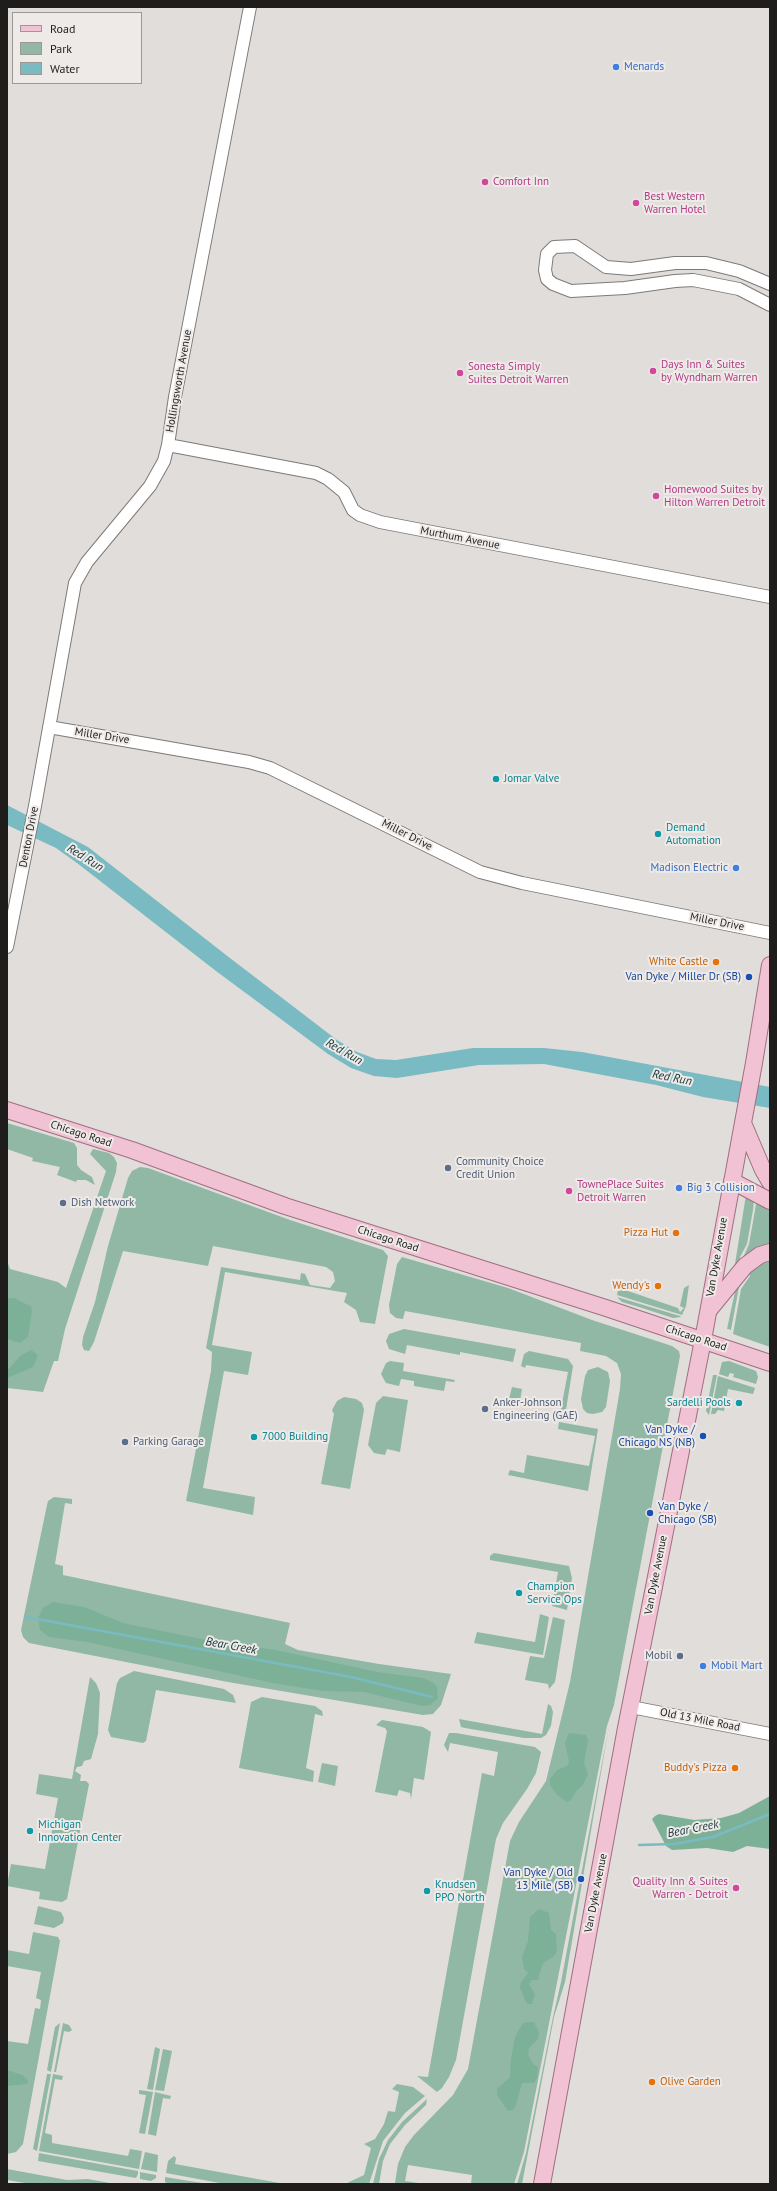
<!DOCTYPE html>
<html>
<head>
<meta charset="utf-8">
<style>
	body { margin:0 }
	#map { position:relative; width:777px; height:2191px; overflow:hidden; background:#e1dddb; font-family:"PT Sans",sans-serif }
	canvas { display:block }
	.frame { position:absolute; inset:0; border:8px solid #1e1d1c; pointer-events:none }
	.legend { position:absolute; left:12px; top:12px; width:130px; height:72px; box-sizing:border-box; background:#eeeae8; border:1px solid #9b9896; margin:0; padding:5px 7px; list-style:none; font-size:12px; color:#1e1d1c }
	.legend li { display:flex; align-items:center; gap:8px; height:20px }
	.legend b { width:20px; border:1px solid #9b9896 }
</style>
</head>
<body>
<div id="map">
<canvas width="777" height="2191"></canvas>
<div class="frame"></div>
<ul class="legend">
<li><b style="height:5px;background:#f1c2d4"></b>Road</li>
<li><b style="height:11px;background:#90b8a4"></b>Park</li>
<li><b style="height:11px;background:#7abac2"></b>Water</li>
</ul>
</div>
<script>
const context = document.querySelector('canvas').getContext('2d');
context.lineJoin = 'round';
function paint(path, color) {
  context.fillStyle = color;
  context.fill(path, 'evenodd');
}
function poly(rows) {
  const path = new Path2D();
  for (const r of rows) {
    path.moveTo(r[0], r[1]);
    for (let i = 2; i < r.length; i += 2) path.lineTo(r[i], r[i + 1]);
  }
  return path;
}
function trace(path, color, width, dash) {
  context.strokeStyle = color;
  context.lineWidth = width;
  context.lineCap = dash ? 'butt' : 'round';
  context.setLineDash(dash || []);
  context.stroke(path);
}
function drawText(font, color, halo, rows, align = 'center') {
  context.font = font + ' "PT Sans",sans-serif';
  context.lineWidth = 4;
  context.setLineDash([]);
  context.textBaseline = 'middle';
  context.strokeStyle = halo;
  context.fillStyle = color;
  for (const [text, x, y, turn = 0] of rows) {
    context.save();
    context.translate(x, y);
    context.rotate((+turn || 0) * Math.PI / 180);
    context.textAlign = isNaN(turn) ? turn : align;
    if (halo) context.strokeText(text, 0, 0);
    context.fillText(text, 0, 0);
    context.restore();
  }
}
const green = poly([
	[7,1123,74,1143,77,1148,77,1165,81,1170,92,1177,95,1185,86,1180,77,1180,76,1182,57,1175,60,1167,32,1161,33,1158,7,1149],
	[93,1149,109,1153,114,1157,117,1163,116,1172,65,1329,58,1361,54,1361,43,1392,7,1388,7,1261,10,1269,58,1282,66,1288,106,1171,90,1154],
	[140,1167,148,1168,290,1220,383,1250,388,1256,375,1324,360,1322,356,1310,344,1302,347,1293,225,1272,212,1345,252,1352,248,1375,224,1371,203,1488,255,1497,253,1515,186,1501,211,1371,212,1352,206,1348,221,1267,300,1280,301,1273,305,1274,310,1285,330,1288,335,1281,333,1272,326,1267,213,1246,208,1266,123,1251,94,1342,89,1351,84,1350,82,1345,83,1337,95,1302,108,1246,128,1178,132,1171],
	[746,1195,754,1200,753,1210,747,1244,740,1257,741,1264,734,1270],
	[757,1199,770,1206,770,1246,742,1260,749,1244],
	[402,1257,508,1288,592,1320,672,1346,679,1351,680,1356,614,1705,607,1726,524,2152,514,2184,471,2184,472,2175,408,2165,405,2181,425,2184,395,2183,398,2164,405,2147,414,2135,453,2095,468,2069,510,1841,519,1822,546,1781,570,1682,620,1389,621,1374,617,1363,606,1356,580,1351,581,1343,405,1311,403,1319,396,1318,390,1313,389,1305,397,1264],
	[770,1258,770,1347,733,1334,741,1289,750,1276,748,1271],
	[748,1275,739,1287,731,1330,728,1329,727,1329,736,1287],
	[689,1285,686,1306,682,1315,617,1295,618,1290,622,1289,678,1308,680,1312,684,1308,680,1306,684,1288],
	[617,1297,680,1316,681,1317,673,1318,639,1307,622,1302],
	[404,1329,516,1349,513,1362,460,1352,460,1355,407,1345,405,1354,389,1349,386,1341,389,1334],
	[529,1351,568,1359,573,1366,565,1416,560,1414,568,1372,526,1365,525,1368,521,1366,524,1354],
	[390,1361,404,1363,403,1371,455,1380,454,1382,446,1381,444,1391,414,1386,414,1381,401,1379,399,1386,386,1383,381,1374,386,1363],
	[729,1361,756,1371,758,1377,756,1384,733,1377,734,1374,730,1373,728,1377,719,1374,722,1362],
	[598,1367,608,1372,610,1381,606,1407,602,1412,593,1414,587,1413,583,1409,581,1399,585,1376,588,1370],
	[713,1375,717,1375,709,1415,706,1411],
	[718,1376,755,1388,753,1394,728,1389,724,1411,718,1410,715,1414,711,1414],
	[512,1387,522,1389,520,1401,509,1399],
	[383,1396,408,1400,400,1452,387,1449,385,1455,374,1453,368,1445,376,1403],
	[344,1397,356,1399,362,1403,364,1410,350,1489,321,1484,334,1414,332,1410,337,1401],
	[559,1422,598,1429,588,1491,508,1475,510,1470,524,1473,527,1455,589,1466,595,1436,558,1429],
	[54,1497,72,1499,72,1504,65,1503,55,1564,63,1566,63,1575,290,1623,285,1644,298,1650,379,1664,451,1674,441,1705,433,1714,423,1715,228,1682,29,1643,23,1637,21,1630,47,1505,48,1501],
	[494,1553,569,1566,572,1578,567,1610,552,1606,558,1572,490,1560,490,1556],
	[540,1614,549,1617,543,1655,474,1643,477,1632,535,1642],
	[553,1617,565,1620,555,1682,549,1689,548,1684,525,1680,530,1656,544,1658],
	[134,1671,224,1689,233,1695,236,1703,156,1690,146,1741,143,1743,111,1737,108,1730,117,1683,120,1678],
	[90,1677,96,1683,100,1693,98,1734,91,1759,84,1761,82,1766,77,1767,75,1771,81,1775,80,1781,86,1781,89,1784,67,1899,62,1902,39,1899,40,1892,7,1886,11,1864,45,1869,58,1798,36,1794,39,1774,72,1779],
	[262,1697,315,1706,322,1711,323,1716,315,1714,306,1768,314,1771,313,1782,239,1768,251,1702],
	[548,1704,551,1706,553,1712,551,1726,546,1735,541,1738,524,1738,465,1728,461,1727,459,1719,542,1734],
	[382,1720,423,1727,431,1732,424,1780,414,1778,411,1799,410,1793,399,1790,397,1796,375,1792,387,1731,385,1728,376,1725],
	[609,1726,565,1982,554,2017,522,2184,517,2184,526,2153,553,2017,561,1982],
	[449,1733,456,1733,535,1747,541,1752,536,1773,527,1789,503,1823,496,1839,456,2060,449,2077,442,2088,437,2092,417,2076,428,2077,482,1773,494,1776,498,1752,450,1743,448,1752,444,1745],
	[322,1763,338,1766,335,1786,318,1782],
	[38,1906,61,1912,64,1918,63,1923,54,1928,34,1924],
	[33,1932,58,1937,60,1941,23,2144,16,2152,7,2154,7,2041,28,2044,35,2008,40,2009,41,2000,36,1998,41,1972,7,1966,7,1950,29,1954],
	[60,2023,51,2072,47,2070,55,2027],
	[63,2023,69,2025,72,2030,69,2032,64,2031,56,2072,54,2072],
	[155,2047,160,2049,153,2090,147,2089],
	[163,2049,172,2051,164,2091,155,2090],
	[47,2074,51,2074,37,2151,33,2149],
	[53,2074,63,2076,62,2080,55,2079,45,2133,52,2135,52,2143,128,2156,130,2149,142,2151,139,2169,39,2151],
	[397,2084,413,2087,425,2096,405,2113,383,2141,369,2184,345,2184,364,2175,371,2148,364,2144,375,2139,384,2124,388,2111,395,2112,399,2092,392,2089],
	[139,2090,153,2092,145,2134,139,2133,146,2095,139,2094],
	[155,2092,171,2096,170,2099,163,2098,156,2136,148,2134],
	[427,2099,426,2105,405,2125,390,2144,383,2161,379,2184,373,2184,379,2159,388,2140,402,2122],
	[145,2152,158,2155,157,2172,141,2169],
	[39,2153,138,2171,138,2174,136,2178,38,2161],
	[174,2156,176,2158,175,2164,285,2184,225,2184,166,2173,168,2161],
	[7,2169,67,2180,88,2179,115,2184,31,2184,7,2180],
	[140,2172,156,2175,156,2178,151,2181,140,2179],
	[165,2177,208,2184,169,2184,165,2182]
]);
const forest = poly([
	[7,1298,14,1298,26,1304,31,1306,32,1311,28,1337,20,1343,7,1339],
	[31,1350,38,1355,33,1367,7,1378,7,1371,20,1356],
	[53,1602,84,1607,123,1623,211,1641,276,1650,377,1672,423,1678,434,1683,437,1687,438,1698,430,1705,422,1706,364,1692,323,1691,273,1683,87,1642,49,1637,40,1630,38,1618,43,1608],
	[569,1733,586,1735,588,1740,584,1763,588,1774,583,1785,577,1790,571,1800,567,1802,557,1795,550,1785,550,1779,557,1770,567,1766,569,1761,565,1743],
	[770,1796,770,1849,747,1846,733,1852,707,1848,672,1850,666,1846,652,1819,655,1816,659,1814,694,1820,721,1818,739,1813],
	[539,1909,549,1913,551,1930,556,1934,557,1951,554,1956,543,1963,538,1980,532,1980,529,1984,535,1994,532,2004,527,2004,520,1988,521,1982,528,1973,524,1969,522,1957,528,1941,530,1917],
	[529,2022,534,2022,539,2033,538,2039,529,2048,528,2054,533,2064,538,2067,537,2078,534,2083,522,2083,516,2105,513,2110,508,2111,497,2095,497,2089,510,2077,511,2059,515,2037,523,2023],
	[7,2070,22,2075,28,2080,27,2084,7,2086]
]);
const water = poly([
	[7,805,88,847,226,955,337,1040,357,1052,376,1059,396,1060,473,1048,544,1048,582,1052,770,1087,770,1108,703,1097,656,1085,544,1064,479,1065,397,1078,374,1076,351,1068,328,1054,216,971,77,863,56,848,7,825]
]);
const stream = poly([
	[26,1617,351,1677,432,1697],
	[639,1845,674,1844,713,1837,770,1814]
]);
const minor = poly([
	[770,284,739,271,706,263,675,263,631,269,606,267,575,246,554,247,547,254,545,270,547,279,553,284,571,291,625,288,675,281,693,280,739,289,770,305],
	[168,445,316,473,328,479,344,492,353,510,360,515,380,522,770,597],
	[49,727,249,762,270,768,480,872,522,883,770,933],
	[7,947,35,806,75,583,87,562,150,486,164,461,168,445,175,397,250,7],
	[631,1707,770,1734]
]);
const major = poly([
	[7,1110,132,1150,285,1206,606,1308,770,1363],
	[743,1123,763,1170,770,1182],
	[732,1181,770,1201],
	[709,1310,745,1266,760,1255,770,1252],
	[542,2184,626,1728,703,1340,754,1063,770,965]
]);
const markers = [
	[616,67,4,"#3f7fe0"],
	[485,182,4,"#d1479c"],
	[636,203,4,"#d1479c"],
	[653,371,4,"#d1479c"],
	[460,373,4,"#d1479c"],
	[656,496,4,"#d1479c"],
	[496,779,4,"#0f9aa8"],
	[658,834,4,"#0f9aa8"],
	[736,868,4,"#3f7fe0"],
	[716,962,4,"#e8710a"],
	[749,977,4,"#1a4fb4"],
	[448,1168,4,"#5c6f8a"],
	[679,1188,4,"#3f7fe0"],
	[569,1191,4,"#d1479c"],
	[63,1203,4,"#5c6f8a"],
	[676,1233,4,"#e8710a"],
	[658,1286,4,"#e8710a"],
	[739,1403,4,"#0f9aa8"],
	[485,1409,4,"#5c6f8a"],
	[703,1436,4,"#1a4fb4"],
	[254,1437,4,"#0f9aa8"],
	[125,1442,4,"#5c6f8a"],
	[650,1513,4,"#1a4fb4"],
	[519,1593,4,"#0f9aa8"],
	[680,1656,4,"#5c6f8a"],
	[703,1666,4,"#3f7fe0"],
	[735,1768,4,"#e8710a"],
	[30,1831,4,"#0f9aa8"],
	[581,1879,4,"#1a4fb4"],
	[736,1888,4,"#d1479c"],
	[427,1891,4,"#0f9aa8"],
	[652,2082,4,"#e8710a"]
];
const shopNames = [
	["Menards",624,67],
	["Madison Electric",728,868,"right"],
	["Big 3 Collision",687,1188],
	["Mobil Mart",711,1666]
];
const hotelNames = [
	["Comfort Inn",493,182],
	["Best Western",644,197],
	["Warren Hotel",644,210],
	["Days Inn & Suites",661,365],
	["by Wyndham Warren",661,378],
	["Sonesta Simply",468,367],
	["Suites Detroit Warren",468,380],
	["Homewood Suites by",664,490],
	["Hilton Warren Detroit",664,503],
	["TownePlace Suites",577,1185],
	["Detroit Warren",577,1198],
	["Quality Inn & Suites",728,1882,"right"],
	["Warren - Detroit",728,1895,"right"]
];
const streetNames = [
	["Hollingsworth Avenue",179,381,-80],
	["Murthum Avenue",460,538,11],
	["Miller Drive",102,736,9],
	["Miller Drive",407,835,27],
	["Denton Drive",29,837,-79],
	["Miller Drive",717,922,11],
	["Chicago Road",81,1134,18],
	["Chicago Road",388,1239,18],
	["Van Dyke Avenue",717,1257,-80],
	["Chicago Road",696,1338,18],
	["Van Dyke Avenue",656,1575,-79],
	["Old 13 Mile Road",700,1720,11],
	["Van Dyke Avenue",596,1893,-79]
];
const cultureNames = [
	["Jomar Valve",504,779],
	["Demand",666,828],
	["Automation",666,841],
	["Sardelli Pools",731,1403,"right"],
	["7000 Building",262,1437],
	["Champion",527,1587],
	["Service Ops",527,1600],
	["Michigan",38,1825],
	["Innovation Center",38,1838],
	["Knudsen",435,1885],
	["PPO North",435,1898]
];
const foodNames = [
	["White Castle",708,962],
	["Pizza Hut",668,1233],
	["Wendy's",650,1286],
	["Buddy's Pizza",727,1768],
	["Olive Garden",660,2082,"left"]
];
const transitNames = [
	["Van Dyke / Miller Dr (SB)",741,977],
	["Van Dyke /",695,1430],
	["Chicago NS (NB)",695,1443],
	["Van Dyke /",658,1507,"left"],
	["Chicago (SB)",658,1520,"left"],
	["Van Dyke / Old",573,1873],
	["13 Mile (SB)",573,1886]
];
const serviceNames = [
	["Community Choice",456,1162],
	["Credit Union",456,1175],
	["Dish Network",71,1203],
	["Anker-Johnson",493,1403],
	["Engineering (GAE)",493,1416],
	["Parking Garage",133,1442],
	["Mobil",672,1656,"right"]
];
const waterNames = [
	["Red Run",85,858,32],
	["Red Run",344,1052,30],
	["Red Run",672,1078,11],
	["Bear Creek",231,1646,10],
	["Bear Creek",693,1829,-11]
];
paint(green, '#90b8a4');
paint(forest, '#7cb198');
paint(water, '#7abac2');
trace(stream, '#7abac2', 2.5);
trace(minor, '#7d7a78', 14);
trace(major, '#a16e81', 18);
trace(minor, '#fff', 12);
trace(major, '#f1c2d4', 16);
for (const [x, y, r, color] of markers) {
  const dot = new Path2D();
  dot.arc(x, y, r, 0, 2 * Math.PI);
  context.fillStyle = color;
  context.fill(dot);
  trace(dot, '#eeeae8', 1.5);
}
drawText('11px', '#366cbe', '#eeeae8', shopNames, 'left');
drawText('11px', '#b23c85', '#eeeae8', hotelNames, 'left');
drawText('11px', '#1e1d1c', '#eeeae8', streetNames);
drawText('11px', '#0d838f', '#eeeae8', cultureNames, 'left');
drawText('11px', '#c56008', '#eeeae8', foodNames, 'right');
drawText('11px', '#164399', '#eeeae8', transitNames, 'right');
drawText('11px', '#4e5e75', '#eeeae8', serviceNames, 'left');
drawText('italic 12px', '#133337', '#eeeae8', waterNames);
</script>
</body>
</html>
